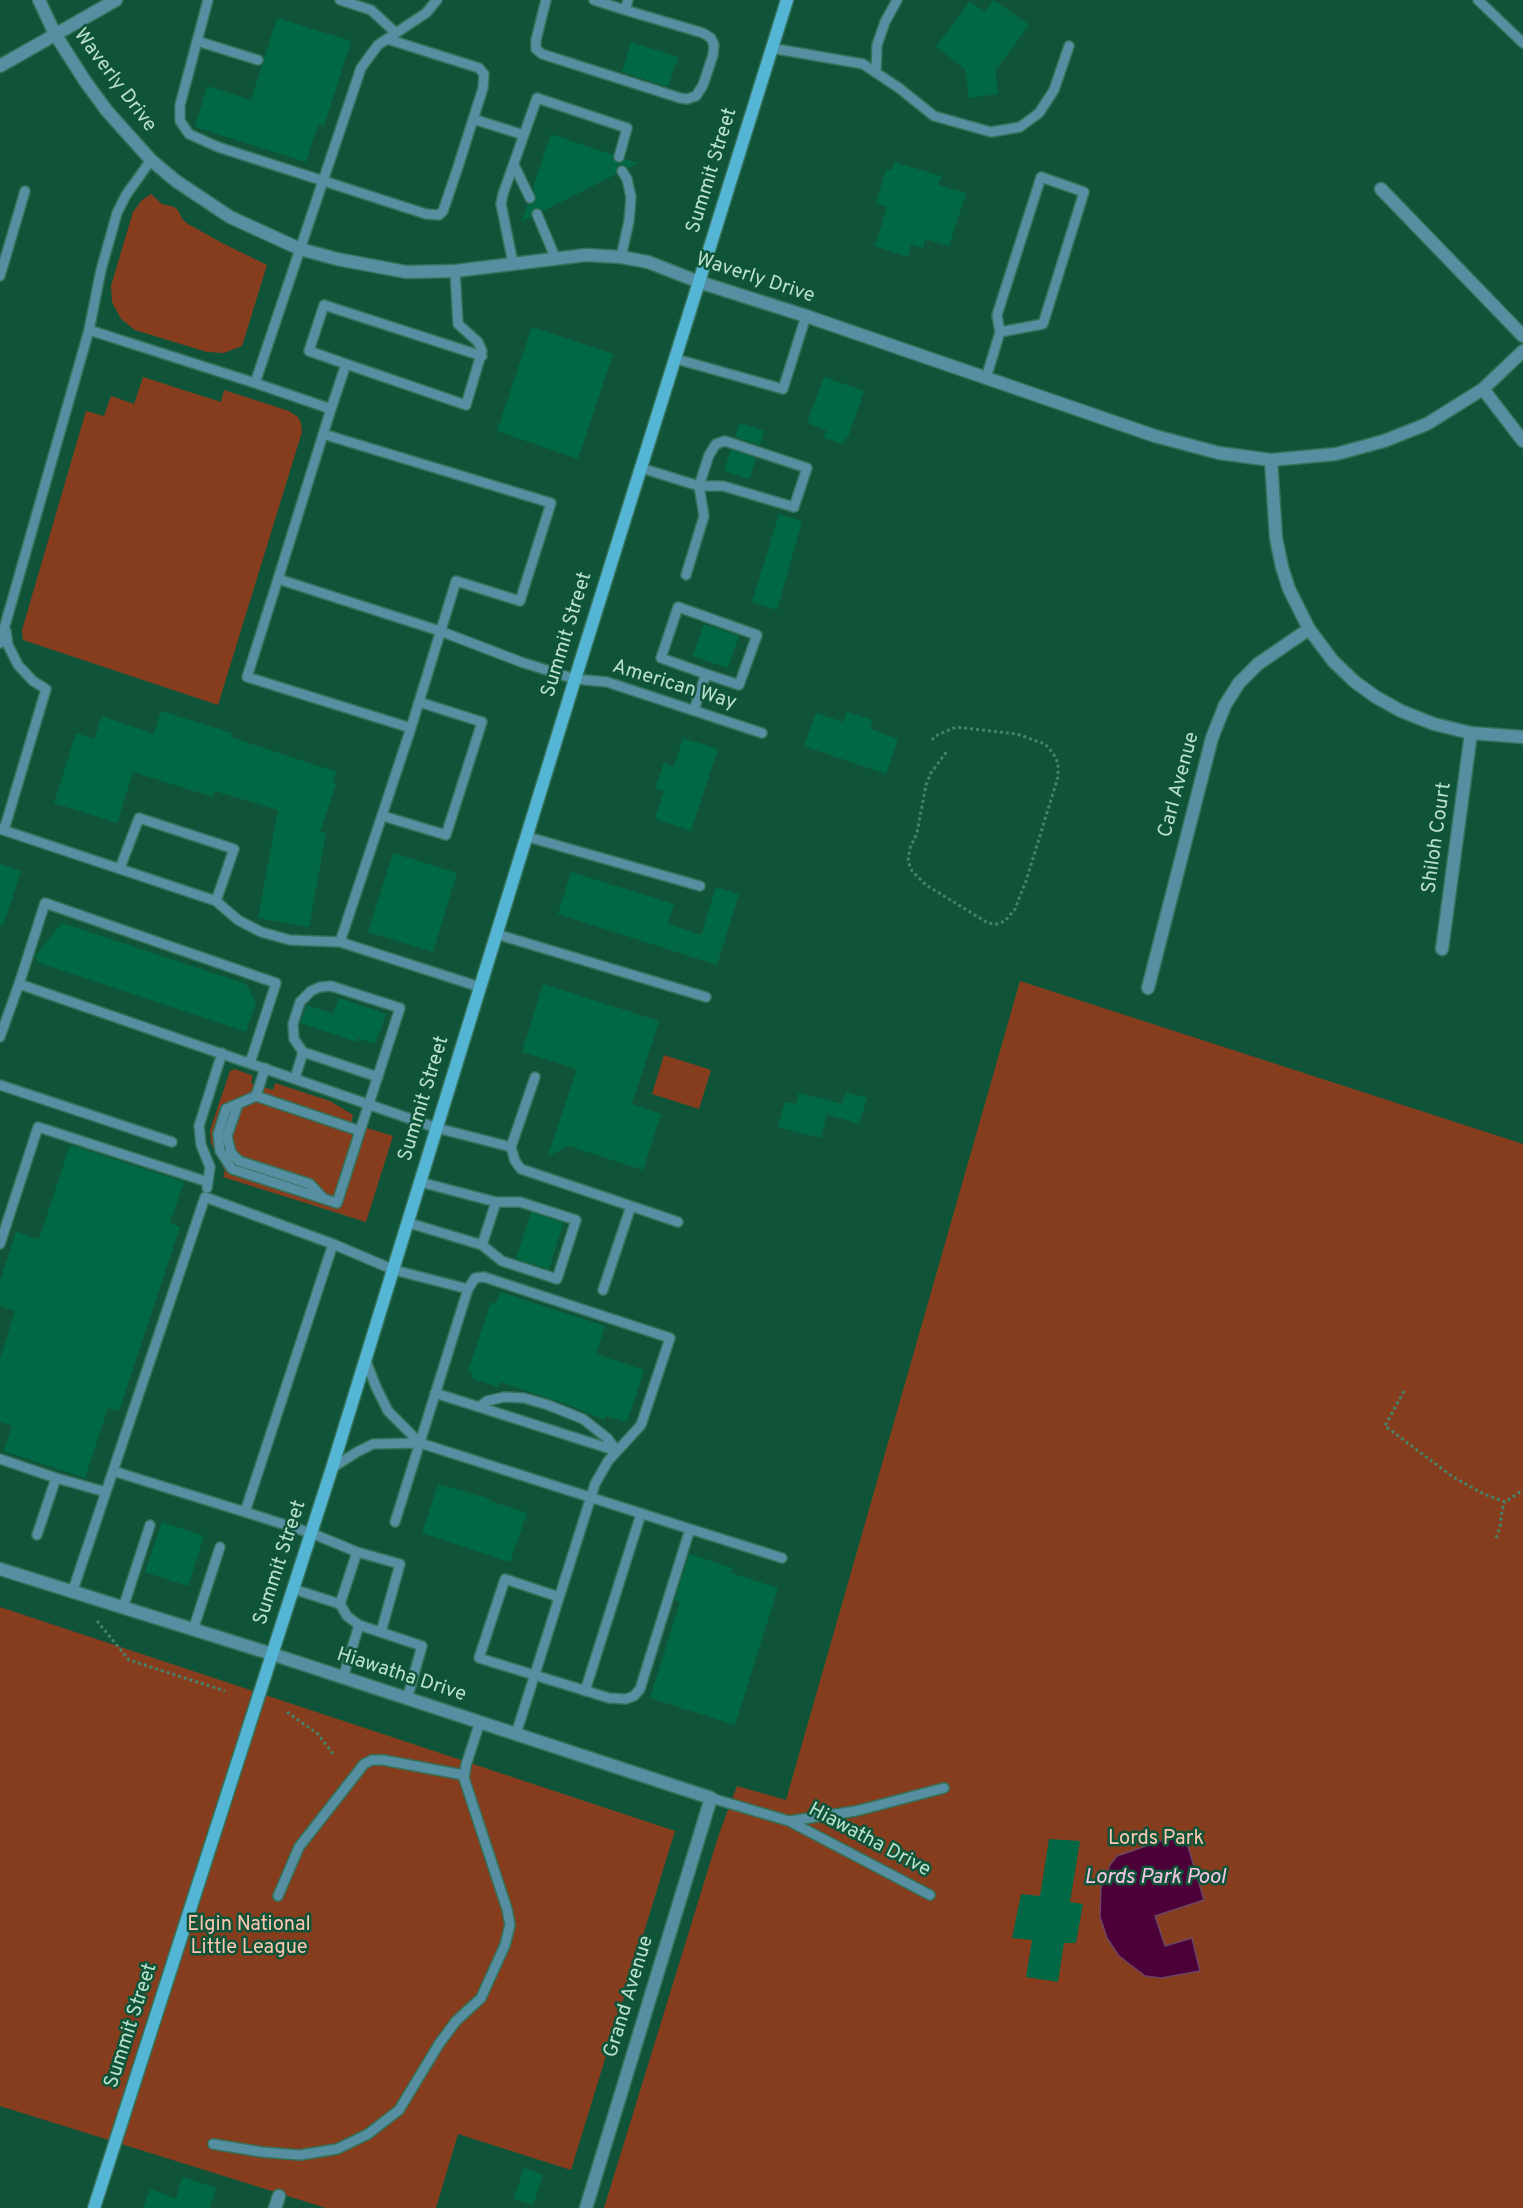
<!DOCTYPE html>
<html>
<head>
<meta charset="utf-8">
<style>
	body { margin:0 }
	canvas { display:block; background:#0f5439 }
</style>
</head>
<body>
<canvas width="1523" height="2208"></canvas>
<script>
const context = document.querySelector('canvas').getContext('2d');
context.lineJoin = 'round';
function paint(path, color) {
  context.fillStyle = color;
  context.fill(path, 'evenodd');
}
function poly(rows) {
  const path = new Path2D();
  for (const r of rows) {
    path.moveTo(r[0], r[1]);
    for (let i = 2; i < r.length; i += 2) path.lineTo(r[i], r[i + 1]);
  }
  return path;
}
function trace(path, color, width, dash) {
  context.strokeStyle = color;
  context.lineWidth = width;
  context.lineCap = dash ? 'butt' : 'round';
  context.setLineDash(dash || []);
  context.stroke(path);
}
function drawText(font, color, halo, rows, align = 'center') {
  context.font = font + ' Overpass,sans-serif';
  context.lineWidth = 5;
  context.setLineDash([]);
  context.textBaseline = 'middle';
  context.strokeStyle = halo;
  context.fillStyle = color;
  for (const [text, x, y, turn = 0] of rows) {
    context.save();
    context.translate(x, y);
    context.rotate((+turn || 0) * Math.PI / 180);
    context.textAlign = isNaN(turn) ? turn : align;
    if (halo) context.strokeText(text, 0, 0);
    context.fillText(text, 0, 0);
    context.restore();
  }
}
const green = poly([
	[151,194,162,204,174,207,178,210,182,219,188,224,224,244,267,265,242,346,224,353,207,352,135,330,121,319,112,302,111,286,133,212,142,200],
	[143,377,221,402,224,390,289,411,298,417,301,423,302,432,218,705,23,640,22,630,86,411,104,416,111,396,134,404],
	[1020,981,1523,1144,1523,2208,604,2208,718,1837,737,1786,786,1800],
	[664,1055,711,1070,699,1109,652,1094],
	[235,1069,253,1076,251,1083,273,1090,275,1083,330,1101,353,1115,351,1123,393,1136,366,1222,223,1177,225,1171,211,1143,210,1130,230,1071],
	[0,1607,675,1831,571,2170,458,2134,436,2208,326,2208,0,2106]
]);
const water = poly([
	[1184,1833,1204,1900,1155,1916,1165,1946,1192,1938,1200,1971,1161,1978,1145,1976,1119,1956,1107,1938,1100,1917,1101,1887,1110,1865,1117,1856,1184,1833]
]);
const building = poly([
	[994,0,1029,25,995,71,998,94,969,98,965,69,936,47,970,1,984,12],
	[277,18,351,41,324,126,318,124,306,162,195,127,207,86,251,100],
	[631,42,678,57,668,87,622,72],
	[551,134,613,155,613,159,617,163,621,163,625,159,638,163,628,168,625,165,619,165,616,168,616,174,543,211,538,207,534,208,530,213,531,217,521,222,528,204,533,204,537,199,533,188],
	[894,162,941,176,938,185,966,193,949,246,925,239,923,248,911,244,908,257,875,246,887,207,876,203,886,169,892,170],
	[532,327,613,354,578,459,497,431],
	[824,377,864,391,848,437,846,436,843,444,824,438,826,430,807,423],
	[740,423,764,431,760,445,735,437],
	[731,450,756,458,749,479,724,471],
	[779,514,802,521,777,610,752,602],
	[704,624,739,636,728,668,693,656],
	[161,711,232,733,230,737,337,772,333,783,336,784,320,832,326,833,309,927,258,918,278,810,215,791,213,797,133,772,117,823,54,803,76,733,94,739,102,716,154,734],
	[847,712,873,720,870,729,898,739,886,774,804,746,816,713,843,722],
	[683,738,718,749,691,831,655,819,664,791,655,788,664,763,674,767],
	[393,853,457,873,433,952,368,932],
	[0,864,21,871,3,926,0,925],
	[571,872,674,904,668,924,701,935,716,887,739,894,717,965,558,914],
	[62,923,246,984,256,1002,246,1032,39,963,35,956],
	[543,984,659,1021,632,1104,661,1114,643,1170,569,1146,548,1156,577,1069,522,1052],
	[339,998,386,1014,375,1044,358,1038,357,1042,300,1023,307,1005,333,1014],
	[846,1092,867,1098,859,1124,827,1114,821,1138,778,1127,785,1102,796,1104,799,1093,842,1104],
	[70,1145,184,1182,170,1223,180,1227,119,1411,108,1408,85,1478,4,1451,12,1426,0,1422,0,1359,15,1311,0,1306,0,1281,16,1232,39,1239],
	[531,1212,563,1223,549,1269,516,1259],
	[500,1292,605,1326,596,1354,644,1370,627,1422,606,1416,605,1420,564,1403,500,1382,499,1387,471,1378,473,1373,468,1372,491,1302,496,1304],
	[438,1484,490,1499,490,1501,527,1513,510,1562,422,1533],
	[162,1522,204,1536,188,1586,145,1572],
	[689,1554,733,1568,731,1573,778,1588,735,1725,650,1698,680,1602,675,1600],
	[1049,1839,1080,1841,1070,1902,1083,1904,1076,1943,1064,1943,1058,1982,1026,1977,1032,1940,1012,1938,1021,1894,1040,1896],
	[524,2168,543,2175,533,2205,514,2199],
	[182,2177,216,2188,210,2208,143,2208,150,2189,176,2199]
]);
const path = poly([
	[932,740,935,736,956,727,1017,734,1045,744,1053,753,1058,763,1058,777,1026,881,1015,909,1005,921,997,924,988,923,926,885,912,871,908,861,910,848,917,833,926,785,931,773,947,751],
	[1404,1391,1385,1426,1453,1477,1484,1494,1505,1502,1523,1490],
	[1496,1538,1500,1527,1502,1510,1505,1502],
	[97,1621,129,1660,225,1691],
	[287,1712,318,1734,334,1755]
]);
const service = poly([
	[208,0,180,105,180,121,189,134,218,147,426,214,439,215,443,211,457,170,483,88,484,74,479,68,387,39],
	[340,0,371,10,396,33],
	[437,0,426,13,378,45,361,68,255,383,331,409,346,364,466,405,482,351,478,342,458,324,455,271],
	[546,0,536,40,536,49,542,54,680,98,687,99,696,96,703,85,713,55,714,45,711,38,703,33,625,10,628,0],
	[594,0,625,10],
	[1478,0,1523,43],
	[197,41,258,60],
	[771,48,863,64,899,88,934,116,991,132,1020,127,1039,113,1054,90,1069,46],
	[876,72,877,45,885,22,897,0],
	[473,119,524,135],
	[514,165,530,198],
	[537,214,555,257],
	[621,257,629,221,631,197,627,179,622,171],
	[513,263,501,204,503,194,537,98,627,128,619,157],
	[0,276,25,191],
	[89,330,101,270,117,213,126,195,151,160],
	[676,359,783,389,806,316],
	[346,364,309,351,324,305,482,356],
	[986,378,1000,332,997,315,1041,177,1084,192,1043,324,1000,332],
	[331,409,278,579,440,631,521,662,575,679,607,682,762,733],
	[641,468,699,486,723,486,794,507,807,468,725,441,716,444,709,455,699,486,704,516,686,575],
	[278,579,247,677,411,728,456,581,520,601,551,503,323,434],
	[0,643,89,330,255,383],
	[694,710,706,674,739,685,757,635,678,607,661,658,706,674],
	[411,728,340,942,480,987],
	[383,816,446,835,482,722,419,702],
	[0,829,216,901,238,920,261,932,290,940,340,942],
	[4,830,46,689,33,681,18,665,8,645,6,631],
	[528,837,700,886],
	[120,868,139,818,234,849,216,901],
	[496,934,706,997],
	[19,984,45,903,276,983,250,1063],
	[0,1037,19,984,437,1128,511,1147,515,1161,521,1169,631,1206,603,1290],
	[303,1052,378,1077],
	[295,1078,303,1052,294,1039,293,1024,300,1002,311,991,320,987,331,986,400,1008,360,1131,256,1096,226,1109,218,1134,220,1151,232,1169,337,1203,360,1131],
	[0,1085,172,1142],
	[256,1096,265,1068],
	[238,1104,227,1136,231,1153,239,1161,310,1184,323,1198],
	[511,1147,535,1077],
	[207,1188,210,1167,201,1145,199,1126,222,1053],
	[631,1206,678,1222],
	[409,1223,482,1245,502,1261,557,1279,576,1220,520,1202,496,1202,420,1182],
	[0,1244,38,1127,208,1182],
	[482,1245,496,1202],
	[366,1361,376,1387,388,1411,420,1443],
	[435,1393,617,1451],
	[479,1407,487,1401,504,1397,524,1398,548,1405,583,1419,607,1438,617,1451],
	[0,1459,56,1478],
	[332,1468,357,1452,373,1444,420,1443,690,1529,640,1689,634,1696,626,1699,609,1698,479,1658,505,1579,559,1597],
	[113,1471,245,1512,333,1244],
	[245,1512,311,1533,357,1552,400,1564,381,1632],
	[395,1522,468,1289,475,1278,484,1277,670,1338,641,1425,608,1461,595,1484,516,1734],
	[690,1529,782,1558],
	[37,1535,56,1478,106,1492],
	[293,1589,340,1604,347,1616,359,1625,422,1646,407,1699],
	[72,1593,205,1197,333,1244,394,1270,468,1289],
	[340,1604,357,1552],
	[123,1608,150,1525],
	[193,1630,220,1547],
	[343,1678,359,1625],
	[585,1691,641,1514],
	[711,1798,789,1821,930,1895],
	[789,1821,856,1811,944,1788],
	[278,1896,299,1847,364,1764,372,1760,383,1760,464,1775],
	[213,2144,262,2152,300,2155,337,2149,368,2134,399,2110,439,2044,456,2021,481,1998,505,1945,510,1925,507,1909,464,1778,466,1765,480,1722]
]);
const minor = poly([
	[39,0,55,34,85,81,107,111,151,160,176,181,230,217,300,249,337,259,406,272,455,271,586,255,621,257,648,262,699,282,806,316,1155,436,1219,453,1271,460,1336,454,1384,441,1427,424,1483,389,1523,351],
	[0,66,116,0],
	[1381,189,1523,336],
	[1483,389,1523,441],
	[1271,460,1276,538,1282,567,1289,589,1309,629,1333,661,1355,682,1376,697,1401,711,1434,724,1471,733,1523,737],
	[1442,949,1471,733],
	[1148,988,1212,738,1225,705,1239,683,1258,664,1309,629],
	[0,1569,272,1654,711,1798,586,2208],
	[275,2208,279,2196]
]);
const secondary = poly([
	[94,2208,332,1468,575,679,787,0]
]);
const streetNames = [
	["Waverly Drive",114,81,53],
	["Summit Street",713,171,-73],
	["Waverly Drive",755,279,18],
	["Summit Street",568,635,-73],
	["American Way",674,686,17],
	["Carl Avenue",1180,785,-75],
	["Shiloh Court",1438,838,-82],
	["Summit Street",425,1099,-73],
	["Summit Street",281,1563,-72],
	["Hiawatha Drive",401,1676,18],
	["Hiawatha Drive",869,1841,28],
	["Grand Avenue",630,1997,-73],
	["Summit Street",132,2026,-72]
];
const parkNames = [
	["Lords Park",1156,1840],
	["Elgin National",249,1926],
	["Little League",249,1949]
];
const waterNames = [
	["Lords Park Pool",1155,1879]
];
paint(green, '#863d1e');
paint(water, '#4b0138');
trace(water, '#6c4464', 1.5);
paint(building, '#016846');
trace(service, '#347359', 12);
trace(minor, '#347359', 15);
trace(secondary, '#347359', 15);
trace(path, '#468168', 3, [3, 3]);
trace(service, '#568ea2', 9);
trace(minor, '#568ea2', 12);
trace(secondary, '#55b5d4', 12);
drawText('20px', '#b9e1cc', '#0f5439', streetNames);
drawText('20px', '#fec6b0', '#0f5439', parkNames);
drawText('italic 21px', '#fbc7e6', '#0f5439', waterNames);
</script>
</body>
</html>
